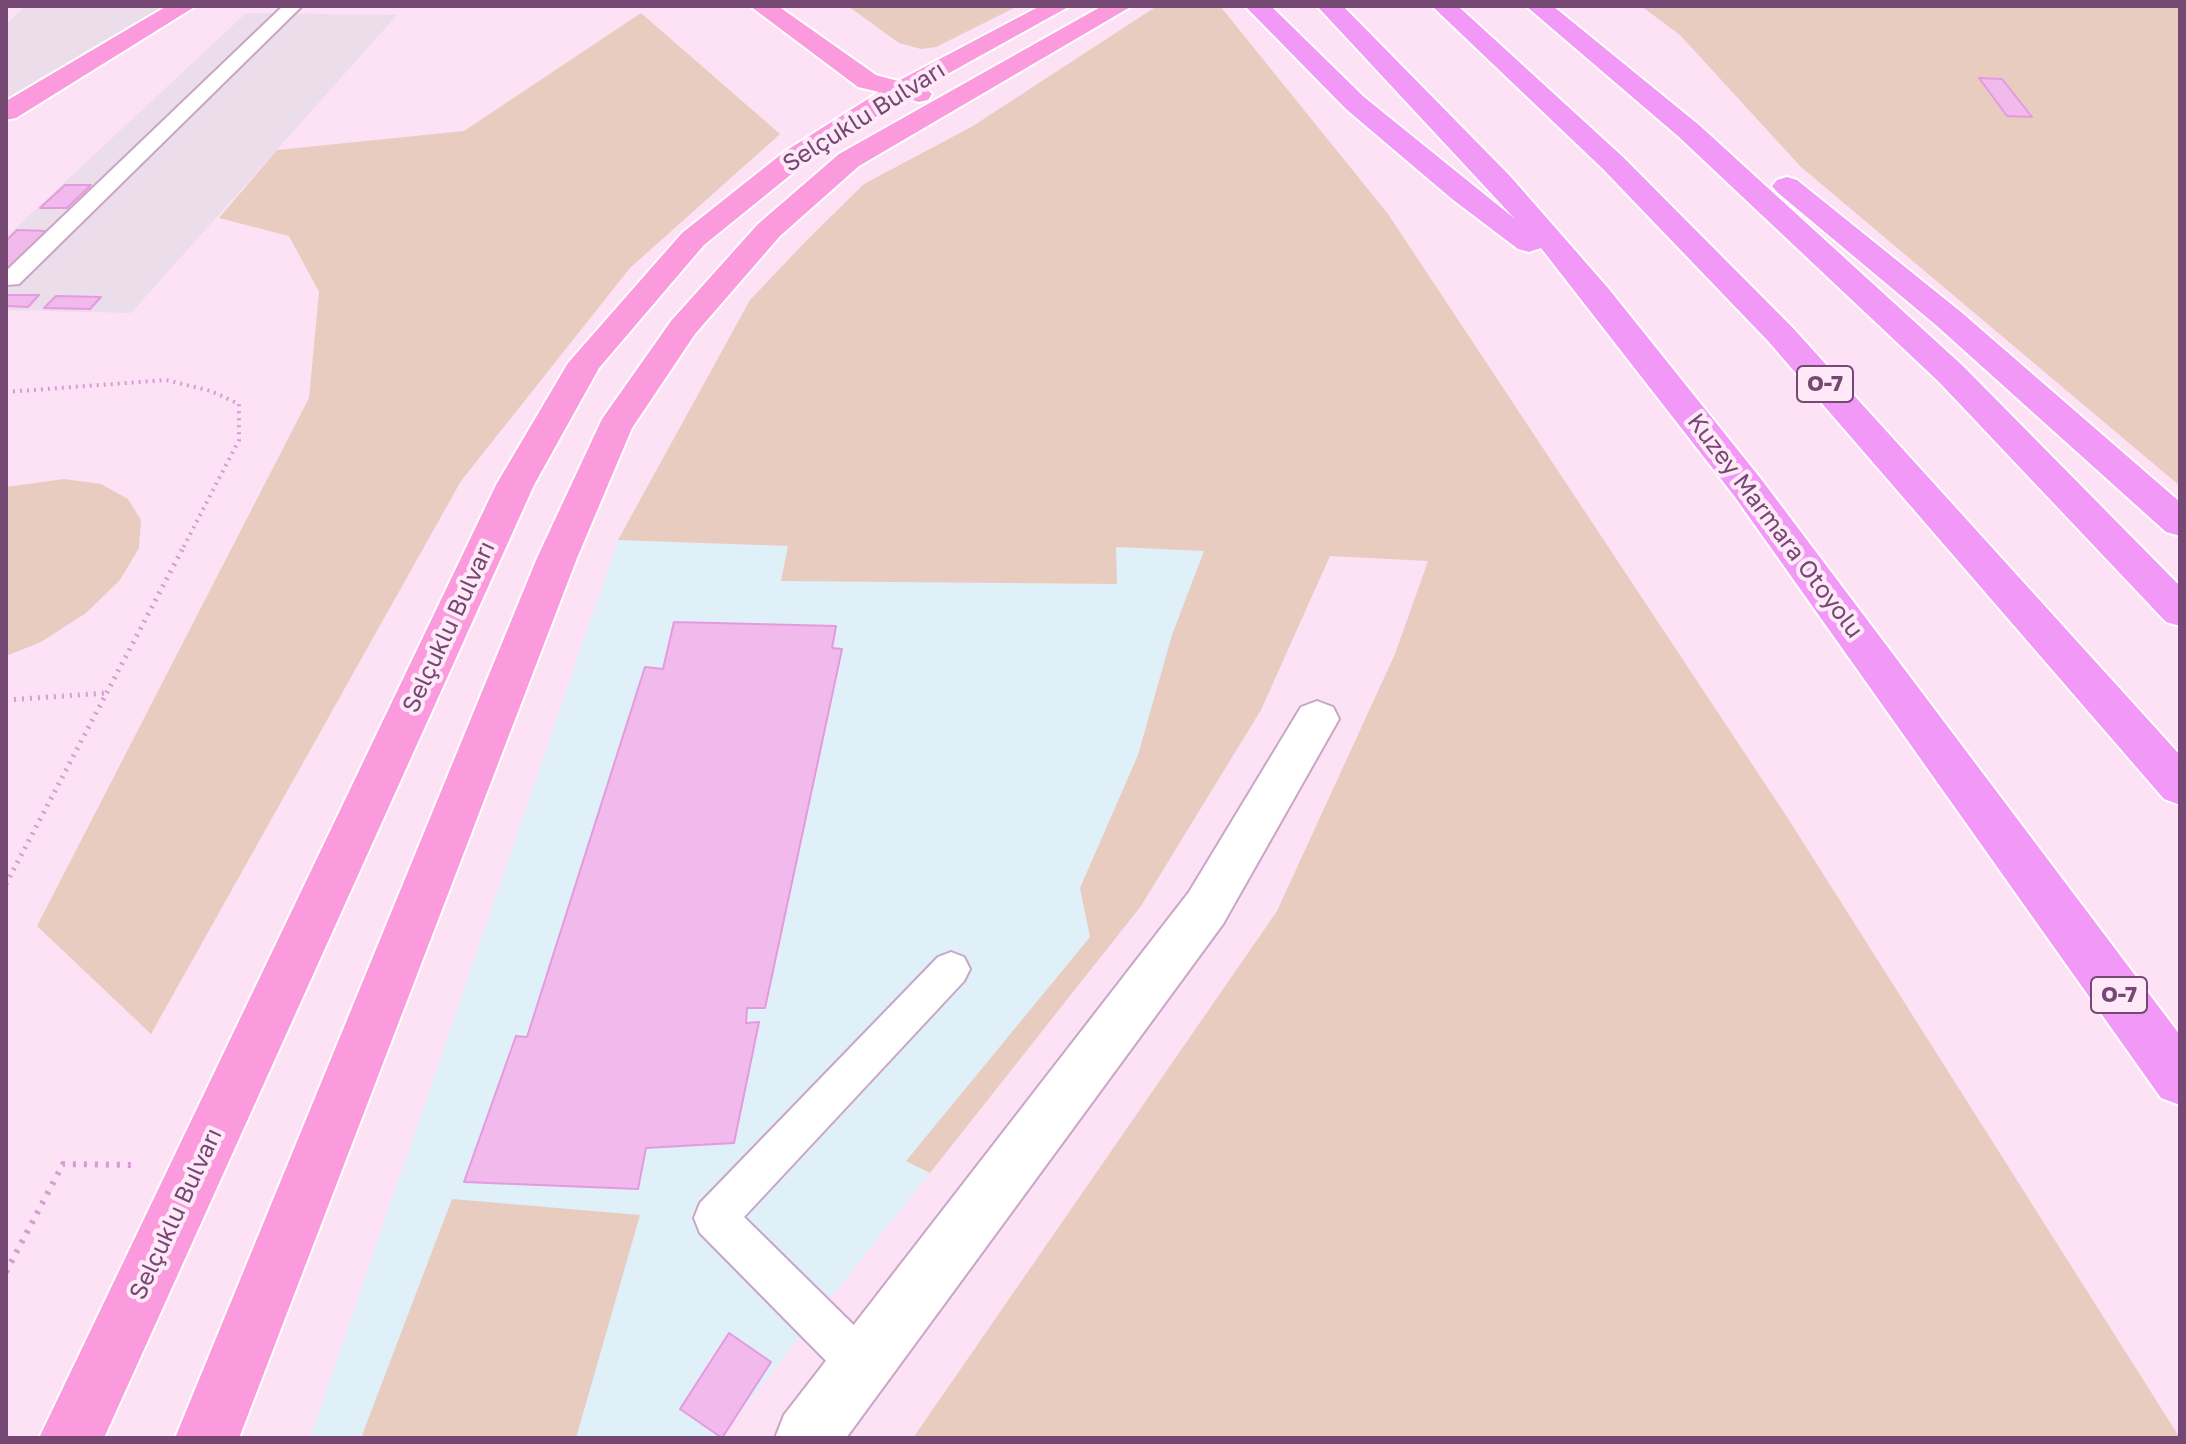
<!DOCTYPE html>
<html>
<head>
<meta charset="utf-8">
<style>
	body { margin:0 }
	#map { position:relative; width:2186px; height:1444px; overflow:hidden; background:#fce2f4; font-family:"Golos Text",sans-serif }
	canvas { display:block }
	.frame { position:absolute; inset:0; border:8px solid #744872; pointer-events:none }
</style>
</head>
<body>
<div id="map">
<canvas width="2186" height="1444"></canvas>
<div class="frame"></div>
</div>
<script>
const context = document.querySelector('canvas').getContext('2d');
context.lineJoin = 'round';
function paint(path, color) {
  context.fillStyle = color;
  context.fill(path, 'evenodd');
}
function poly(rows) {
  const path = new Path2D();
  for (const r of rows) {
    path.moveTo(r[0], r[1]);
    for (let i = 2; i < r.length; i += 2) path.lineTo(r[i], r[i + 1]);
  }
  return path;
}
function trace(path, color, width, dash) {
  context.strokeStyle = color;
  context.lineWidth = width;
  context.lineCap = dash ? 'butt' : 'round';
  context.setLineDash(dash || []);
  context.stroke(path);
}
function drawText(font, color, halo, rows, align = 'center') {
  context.font = font + ' "Golos Text",sans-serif';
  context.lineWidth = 8;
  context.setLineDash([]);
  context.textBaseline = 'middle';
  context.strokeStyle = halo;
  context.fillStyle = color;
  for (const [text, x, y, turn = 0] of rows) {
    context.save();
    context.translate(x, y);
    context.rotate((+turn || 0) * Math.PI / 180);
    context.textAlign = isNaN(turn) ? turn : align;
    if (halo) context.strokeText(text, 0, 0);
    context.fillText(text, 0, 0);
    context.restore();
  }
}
const industrial = poly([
	[26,6,166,6,6,101,6,24],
	[246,13,397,15,131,313,6,310,6,237]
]);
const education = poly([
	[618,540,789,546,782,580,1116,584,1116,547,1330,556,1261,710,1141,906,720,1438,310,1438]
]);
const green = poly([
	[848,6,1018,6,936,47,921,49,899,43],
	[1157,6,1220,6,1388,214,1789,820,2180,1438,913,1438,1277,911,1395,654,1428,561,1330,556,1261,710,1141,906,930,1173,906,1161,1090,937,1080,888,1138,755,1172,635,1204,551,1116,547,1117,584,781,581,788,546,618,540,750,300,807,240,864,184,973,126],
	[1641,6,2180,6,2180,486,1801,167,1680,35],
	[641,13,780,134,630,268,461,481,151,1034,37,926,309,398,319,292,289,236,219,218,277,150,464,131],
	[64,479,101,484,128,499,141,520,139,548,120,580,86,613,41,642,6,656,6,487],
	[452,1199,640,1215,576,1438,361,1438]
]);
const building = poly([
	[1979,78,2002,79,2032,117,2007,116,1979,78],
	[65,185,91,185,67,208,40,208,65,185],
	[17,230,48,231,6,272,6,241,17,230],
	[6,295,39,295,28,307,6,306,6,295],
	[56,296,101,297,90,309,44,308,56,296],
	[674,622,836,626,832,648,842,649,765,1008,747,1008,746,1023,759,1022,734,1143,646,1148,638,1189,464,1182,516,1036,527,1037,645,667,663,669,674,622],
	[729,1333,771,1362,722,1438,680,1409,729,1333]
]);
const pathFar2 = poly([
	[6,392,166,380,211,391,239,404,239,440,183,548]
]);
const pathFar1 = poly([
	[6,700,107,693],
	[6,884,184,546]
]);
const path = poly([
	[6,1272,63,1164,136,1165]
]);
const service = poly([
	[283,6,302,6,19,284,6,285,6,271,283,6],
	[951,952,964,957,970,969,964,981,744,1217,878,1349,885,1365,878,1381,862,1388,846,1381,700,1233,694,1218,700,1203,938,957,951,952]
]);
const minor = poly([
	[1317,701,1333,707,1339,719,1223,924,846,1438,775,1438,784,1415,1189,892,1301,707,1317,701]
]);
const primary = poly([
	[167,6,196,6,16,118,6,120,6,101,167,6],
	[750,6,778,6,876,75,898,81,1040,6,1070,6,924,87,932,94,928,100,919,102,905,98,804,164,704,245,599,368,534,485,104,1438,39,1438,496,485,568,363,682,233,784,152,879,92,858,87,750,6],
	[1102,6,1132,6,859,166,780,236,695,334,632,428,577,558,239,1438,175,1438,537,558,602,419,671,321,758,224,839,154,1102,6]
]);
const motorway = poly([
	[1245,6,1271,6,1364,97,1515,219,1317,6,1343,6,1510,176,1608,288,1761,479,2180,1035,2180,1105,2161,1098,1735,497,1541,248,1529,252,1518,249,1452,199,1346,109,1245,6],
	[1432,6,1458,6,1623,157,1792,327,2180,755,2180,805,2164,799,1768,341,1603,169,1432,6],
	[1526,6,1553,6,1699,125,1963,366,2180,586,2180,626,2166,622,1939,382,1679,137,1526,6],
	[1787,177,1797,180,1961,312,2180,502,2180,536,2166,532,1937,326,1777,192,1772,186,1777,180,1787,177]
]);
const shields = [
	[1825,384,56],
	[2119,995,56]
];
const shieldNames = [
	["O-7",1825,384],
	["O-7",2119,995]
];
const streetNames = [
	["Selçuklu Bulvarı",864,117,-32],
	["Kuzey Marmara Otoyolu",1775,526,53],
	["Selçuklu Bulvarı",449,627,-65],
	["Selçuklu Bulvarı",176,1214,-65]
];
paint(industrial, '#ebdde9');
paint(education, '#dff0f8');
paint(green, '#e9ccc0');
paint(building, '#f2b9ed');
trace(building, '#e49adf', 2);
trace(service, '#caa6c6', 4);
trace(minor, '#caa6c6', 4);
trace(primary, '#fff', 4);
trace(motorway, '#fff', 4);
trace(pathFar2, '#d69dd2', 4, [2, 5]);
trace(pathFar1, '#d69dd2', 5, [2, 6]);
trace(path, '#d69dd2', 6, [3, 8]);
paint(service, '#fff');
paint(minor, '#fff');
paint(primary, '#fb9adc');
paint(motorway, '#f298f7');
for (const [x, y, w] of shields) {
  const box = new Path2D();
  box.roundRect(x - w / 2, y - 18, w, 36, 6);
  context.fillStyle = '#ffe8f8';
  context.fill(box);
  trace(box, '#744872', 2);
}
drawText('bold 22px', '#744872', null, shieldNames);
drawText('24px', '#744872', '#ffe8f8', streetNames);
</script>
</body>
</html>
